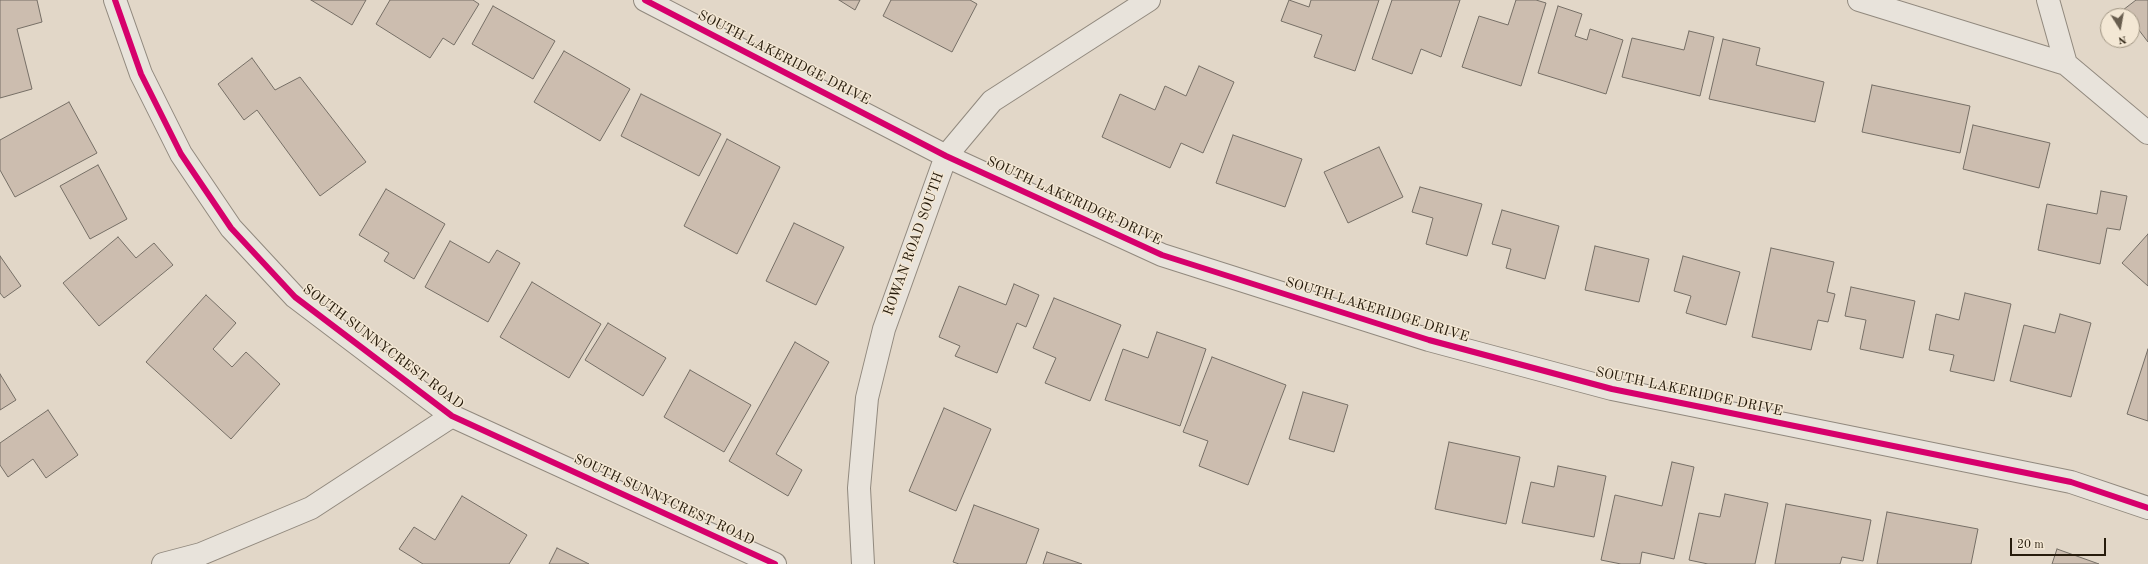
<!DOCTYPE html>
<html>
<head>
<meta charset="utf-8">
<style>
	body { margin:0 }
	#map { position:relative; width:2148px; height:564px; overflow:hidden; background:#e2d7c8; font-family:"Old Standard TT",serif }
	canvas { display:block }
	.north { position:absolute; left:2100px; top:8px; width:40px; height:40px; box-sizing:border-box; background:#f3e7d4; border:1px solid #a19684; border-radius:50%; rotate:169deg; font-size:11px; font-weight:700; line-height:16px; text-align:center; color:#271c0c }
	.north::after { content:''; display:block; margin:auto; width:14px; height:18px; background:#685d4e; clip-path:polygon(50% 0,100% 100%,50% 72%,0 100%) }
	.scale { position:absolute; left:2010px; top:538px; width:96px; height:18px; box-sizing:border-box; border:2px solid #271c0c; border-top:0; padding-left:5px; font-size:12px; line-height:14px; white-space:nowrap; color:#271c0c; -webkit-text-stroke:3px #f3e7d4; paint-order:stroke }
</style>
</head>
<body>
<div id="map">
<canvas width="2148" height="564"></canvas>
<div class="north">N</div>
<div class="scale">20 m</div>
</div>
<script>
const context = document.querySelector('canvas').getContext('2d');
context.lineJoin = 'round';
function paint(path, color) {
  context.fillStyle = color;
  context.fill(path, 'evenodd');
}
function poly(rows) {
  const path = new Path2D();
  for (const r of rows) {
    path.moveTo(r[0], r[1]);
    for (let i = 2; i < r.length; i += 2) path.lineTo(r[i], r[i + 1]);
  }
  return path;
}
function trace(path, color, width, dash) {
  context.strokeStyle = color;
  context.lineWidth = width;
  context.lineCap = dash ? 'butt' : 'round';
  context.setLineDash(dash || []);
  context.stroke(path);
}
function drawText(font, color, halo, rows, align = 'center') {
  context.font = font + ' "Old Standard TT",serif';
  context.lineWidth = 3;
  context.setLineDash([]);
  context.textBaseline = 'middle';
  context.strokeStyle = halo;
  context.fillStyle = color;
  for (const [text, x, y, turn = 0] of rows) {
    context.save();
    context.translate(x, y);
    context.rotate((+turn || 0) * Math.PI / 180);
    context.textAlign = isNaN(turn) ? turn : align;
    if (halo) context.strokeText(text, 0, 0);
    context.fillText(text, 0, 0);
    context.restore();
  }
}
const building = poly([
	[0,0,37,0,42,22,17,29,32,89,0,98,0,0],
	[311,0,366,0,352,25,311,0],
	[390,0,473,0,479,4,454,45,443,38,430,58,376,24,390,0],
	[839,0,860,0,855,10,839,0],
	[891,0,970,0,977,4,952,52,883,16,891,0],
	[1289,0,1309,7,1311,0,1379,0,1355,71,1314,57,1322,35,1281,21,1289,0],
	[1392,0,1460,0,1441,57,1421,49,1412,74,1372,59,1392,0],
	[1516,0,1536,0,1546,3,1521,86,1462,67,1479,16,1508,25,1516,0],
	[2136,0,2148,0,2148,42,2132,21,2132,16,2128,16,2123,10,2136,0],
	[493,6,555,41,533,79,472,44,493,6],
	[1558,6,1582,14,1575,36,1587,40,1590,29,1623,40,1606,94,1538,73,1558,6],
	[1689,31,1714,37,1700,96,1622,77,1632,38,1684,50,1689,31],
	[1723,39,1760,48,1756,65,1824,82,1815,122,1709,99,1723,39],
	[564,51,630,89,600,141,534,102,564,51],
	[252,58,275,90,300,77,366,162,320,196,257,110,244,120,218,84,252,58],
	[1199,66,1234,82,1203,153,1181,143,1170,168,1102,137,1120,94,1155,110,1165,86,1186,96,1199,66],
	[1872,85,1970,106,1960,153,1862,132,1872,85],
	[641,94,721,134,699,176,621,136,641,94],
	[69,102,97,153,15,197,0,170,0,140,69,102],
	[1973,125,2050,143,2039,188,1963,169,1973,125],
	[1233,135,1302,159,1285,207,1216,183,1233,135],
	[727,139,780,167,737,254,684,226,727,139],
	[1379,147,1403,197,1348,223,1324,172,1379,147],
	[98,165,127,219,90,239,60,186,98,165],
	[1420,187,1482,204,1467,256,1426,244,1433,218,1412,212,1420,187],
	[386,189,445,224,414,279,384,261,389,253,359,235,386,189],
	[2101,191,2127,196,2120,230,2107,228,2100,264,2038,250,2047,204,2097,214,2101,191],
	[1502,210,1559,226,1545,279,1506,268,1511,249,1492,244,1502,210],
	[794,223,844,247,816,305,766,281,794,223],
	[2148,234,2148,286,2122,263,2148,234],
	[118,237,136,258,154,243,173,265,99,326,63,283,118,237],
	[450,241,489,263,497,250,520,263,488,322,425,287,450,241],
	[1595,246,1649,259,1639,302,1585,290,1595,246],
	[1771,248,1834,262,1827,292,1835,294,1828,322,1818,320,1811,350,1752,337,1771,248],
	[0,256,21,286,4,298,0,293,0,256],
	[1683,256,1740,272,1726,325,1686,313,1691,296,1674,291,1683,256],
	[532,282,601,324,569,378,500,337,532,282],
	[1014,284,1039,295,1026,327,1017,323,997,373,955,356,960,346,939,337,959,286,1006,305,1014,284],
	[1851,287,1915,301,1903,358,1860,349,1866,320,1845,316,1851,287],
	[1965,293,2011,304,1994,381,1950,371,1954,355,1929,350,1936,314,1959,320,1965,293],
	[206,295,236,323,213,349,232,367,246,352,280,384,231,439,146,362,206,295],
	[1054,298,1121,325,1090,401,1045,383,1056,358,1033,348,1054,298],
	[2060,314,2091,323,2071,397,2010,381,2024,325,2055,333,2060,314],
	[608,323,666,358,643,396,585,360,608,323],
	[1157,332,1206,349,1180,426,1105,400,1123,349,1148,358,1157,332],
	[795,342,829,362,776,454,802,470,788,496,729,461,795,342],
	[2148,349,2148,421,2127,414,2148,349],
	[1212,357,1286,385,1248,485,1199,466,1208,441,1183,432,1212,357],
	[690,370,751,405,724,452,664,417,690,370],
	[0,374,16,400,0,410,0,374],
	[1303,392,1348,405,1334,452,1289,439,1303,392],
	[944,408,991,429,956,511,909,491,944,408],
	[48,410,78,455,46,478,33,459,8,477,0,465,0,443,48,410],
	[1449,442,1520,457,1506,524,1435,509,1449,442],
	[1672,462,1694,467,1674,559,1642,552,1640,564,1621,564,1601,560,1615,495,1662,506,1672,462],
	[1558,466,1606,476,1594,537,1522,523,1531,482,1554,487,1558,466],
	[1725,494,1768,503,1755,564,1708,564,1689,560,1699,513,1720,517,1725,494],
	[462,496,527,535,509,564,423,564,399,549,414,527,435,540,462,496],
	[1786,504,1871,520,1863,561,1842,557,1840,564,1775,564,1786,504],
	[974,505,1039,529,1026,564,959,564,953,562,974,505],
	[1887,512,1978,529,1971,564,1877,564,1887,512],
	[557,548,589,564,549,564,557,548],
	[2057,549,2099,564,2052,564,2057,549],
	[1047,552,1082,564,1043,564,1047,552]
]);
const minor = poly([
	[115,0,141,74,181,154,231,228,295,297,452,416,775,564],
	[645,0,946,156,1162,255,1429,340,1612,389,2071,482,2148,508],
	[1859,0,2066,64],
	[2048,0,2066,64,2148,133],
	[163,564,201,554,311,508,452,416],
	[863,564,859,488,867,398,884,329,946,156,992,101,1149,0]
]);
const cycleway = poly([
	[115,0,141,74,181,154,231,228,295,297,452,416,775,564],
	[645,0,946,156,1162,255,1429,340,1612,389,2071,482,2148,508]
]);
const streetNames = [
	["SOUTH LAKERIDGE DRIVE",784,58,27],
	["SOUTH LAKERIDGE DRIVE",1074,201,25],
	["ROWAN ROAD SOUTH",914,244,-70],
	["SOUTH LAKERIDGE DRIVE",1377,310,17],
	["SOUTH SUNNYCREST ROAD",383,347,37],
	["SOUTH LAKERIDGE DRIVE",1689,392,12],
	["SOUTH SUNNYCREST ROAD",664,500,25]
];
paint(building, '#ccbdaf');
trace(building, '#766f66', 1);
trace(minor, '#91897e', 24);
trace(minor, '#e8e3db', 22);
trace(cycleway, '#d6006c', 6);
drawText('14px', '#271c0c', '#f3e7d4', streetNames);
</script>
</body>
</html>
